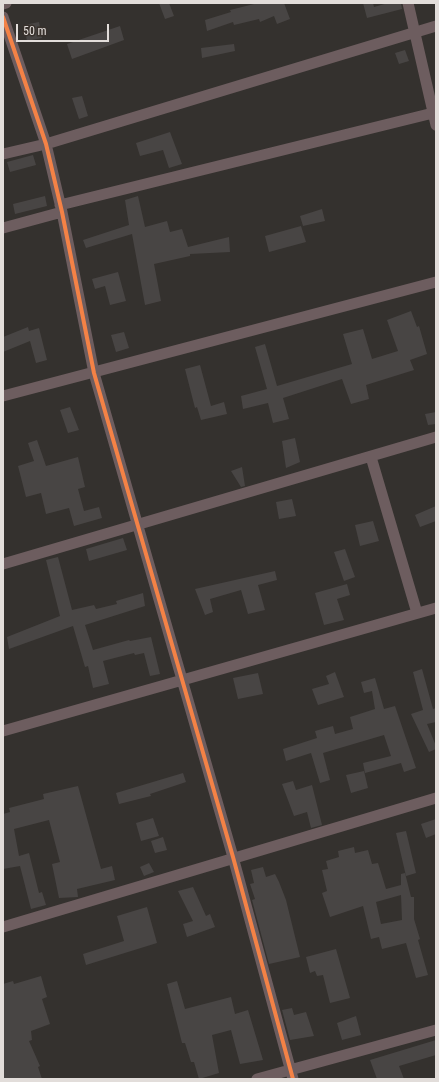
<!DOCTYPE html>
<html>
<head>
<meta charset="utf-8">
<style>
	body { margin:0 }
	#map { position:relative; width:439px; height:1082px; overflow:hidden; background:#34312e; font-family:"Roboto Condensed",sans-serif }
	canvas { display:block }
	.frame { position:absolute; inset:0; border:4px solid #e2ddda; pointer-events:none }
	.scale { position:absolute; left:16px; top:24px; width:93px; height:18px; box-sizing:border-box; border:2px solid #e2ddda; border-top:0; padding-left:5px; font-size:12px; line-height:14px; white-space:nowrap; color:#e2ddda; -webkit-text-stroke:3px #37302b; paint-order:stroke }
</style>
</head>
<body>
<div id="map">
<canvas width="439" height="1082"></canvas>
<div class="frame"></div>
<div class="scale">50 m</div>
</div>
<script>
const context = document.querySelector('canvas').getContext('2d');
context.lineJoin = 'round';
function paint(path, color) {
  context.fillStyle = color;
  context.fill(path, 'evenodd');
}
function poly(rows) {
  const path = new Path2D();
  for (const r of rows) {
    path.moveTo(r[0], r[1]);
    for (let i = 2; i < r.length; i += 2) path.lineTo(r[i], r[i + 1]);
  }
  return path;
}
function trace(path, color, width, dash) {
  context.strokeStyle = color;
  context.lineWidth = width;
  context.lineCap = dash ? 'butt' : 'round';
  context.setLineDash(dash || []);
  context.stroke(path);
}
const building = poly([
	[159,3,169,3,174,16,165,19],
	[258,3,284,3,290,19,277,24,274,16,260,22,259,19,234,25,233,22,207,31,205,20,231,12,230,10],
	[363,3,373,3,374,7,388,3,401,3,402,9,367,18],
	[39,22,42,38,27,41,24,25],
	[120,26,124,40,72,59,67,44],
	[234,44,235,51,202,58,201,48],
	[405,50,409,61,399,64,395,53],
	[82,96,88,116,79,119,72,98],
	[170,132,182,164,169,168,163,150,140,156,136,143],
	[33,155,36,165,10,172,7,162],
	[45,196,47,206,15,214,13,204],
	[138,196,145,227,167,221,170,232,182,229,188,247,229,237,230,252,190,254,190,256,154,264,161,301,145,305,132,234,86,248,83,240,129,225,125,200],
	[322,209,325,221,303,226,300,216],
	[301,226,306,242,269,252,265,236],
	[118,272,126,301,110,305,105,286,95,289,92,279],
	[411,311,417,327,419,326,427,354,410,360,414,370,366,385,369,399,351,404,342,379,283,398,289,419,273,423,268,403,243,409,241,396,267,389,255,347,265,344,277,386,352,364,343,334,363,329,372,359,398,351,387,320],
	[28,327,29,331,39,328,47,360,36,363,30,341,3,352,3,337],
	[124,332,129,348,116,352,111,335],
	[200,365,211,406,224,402,227,414,201,420,197,407,195,408,185,369],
	[70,407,79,430,68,433,60,410],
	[436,412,436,424,428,425,425,414],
	[295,438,300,462,286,468,282,441],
	[37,440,46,466,78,457,85,487,78,489,84,511,99,507,102,518,74,526,69,508,46,514,41,493,26,497,18,466,34,461,28,443],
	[242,467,245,486,241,487,231,471],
	[292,499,296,516,279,519,276,502],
	[436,506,436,521,420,527,415,515],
	[373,521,379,541,360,546,355,525],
	[123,538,127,550,89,561,86,549],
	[345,549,355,577,344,581,334,552],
	[58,557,72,610,94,605,96,609,117,604,116,601,143,593,145,606,85,625,93,650,129,640,130,641,151,637,160,674,150,676,144,653,135,655,134,653,103,661,109,684,93,688,88,666,85,667,73,626,9,649,7,637,60,616,46,560],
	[275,571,277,580,258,585,265,610,248,614,241,590,210,599,213,612,205,615,195,589],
	[347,584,350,595,337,599,344,620,324,625,315,593],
	[422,669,433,709,436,708,436,722,427,724,436,746,436,749,429,752,411,714,423,710,413,672],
	[335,672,344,697,318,705,312,689,329,684,326,676],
	[258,673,263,694,238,699,233,678],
	[375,678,384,709,395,706,416,768,404,772,401,763,365,773,363,763,391,756,384,735,323,753,330,780,320,783,311,753,286,761,283,749,317,738,315,731,333,726,335,734,353,729,350,717,375,709,372,691,364,693,361,682],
	[364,771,368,788,351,793,346,775],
	[183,773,186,782,150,794,151,796,119,804,116,793],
	[293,781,296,790,312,785,322,825,311,828,307,812,294,816,282,784],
	[78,786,101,869,112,866,115,880,77,889,78,897,59,898,52,864,60,862,49,820,14,829,19,856,29,853,39,893,42,892,46,905,31,909,20,866,3,869,3,814,10,812,9,808,44,799,43,794],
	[153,818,159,836,141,841,136,823],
	[436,819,436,834,426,838,421,824],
	[406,831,416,873,406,876,396,833],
	[163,837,167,850,155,853,151,841],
	[354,847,355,853,368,850,372,864,378,863,386,889,401,885,401,874,405,873,411,897,414,897,414,919,420,939,418,940,428,975,416,978,406,943,382,949,379,937,371,939,363,906,330,917,322,893,327,891,322,870,328,869,326,861,339,857,338,851],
	[401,895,402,920,381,924,376,902],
	[149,863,154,872,144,876,140,867],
	[263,867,266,877,275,874,279,882,286,900,300,957,269,964,252,900,255,899,250,884,254,883,251,870],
	[193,887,206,916,210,914,215,927,187,937,183,924,193,921,178,891],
	[147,907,157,943,86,965,83,954,124,941,117,916],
	[336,949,350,998,330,1003,323,975,317,976,315,971,310,973,306,957],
	[41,976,47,997,42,999,50,1024,31,1031,32,1040,29,1041,40,1066,38,1067,42,1079,3,1079,3,984,13,981,14,984],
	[177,981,185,1009,231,997,235,1014,248,1010,263,1060,240,1064,231,1030,212,1035,219,1073,199,1079,194,1062,191,1062,185,1043,182,1043,167,984],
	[292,1008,294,1015,306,1012,314,1036,290,1040,282,1010],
	[356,1016,361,1035,342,1040,337,1023],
	[436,1040,436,1055,399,1066,404,1079,377,1079,370,1060]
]);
const minor = poly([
	[408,3,436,125],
	[3,4,6,3],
	[3,17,46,144,62,212,94,373,233,857,293,1079],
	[3,154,46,144,436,26],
	[60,205,433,113],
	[3,228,62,212],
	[3,396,436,282],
	[371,457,417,613],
	[3,564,436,437],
	[3,731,436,608],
	[3,927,436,798],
	[257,1079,436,1030]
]);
const cycleway = poly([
	[3,17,46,144,62,212,94,373,233,857,293,1079]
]);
paint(building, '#484544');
trace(minor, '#6d5d5f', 11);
trace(cycleway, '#f48246', 4);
</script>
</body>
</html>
